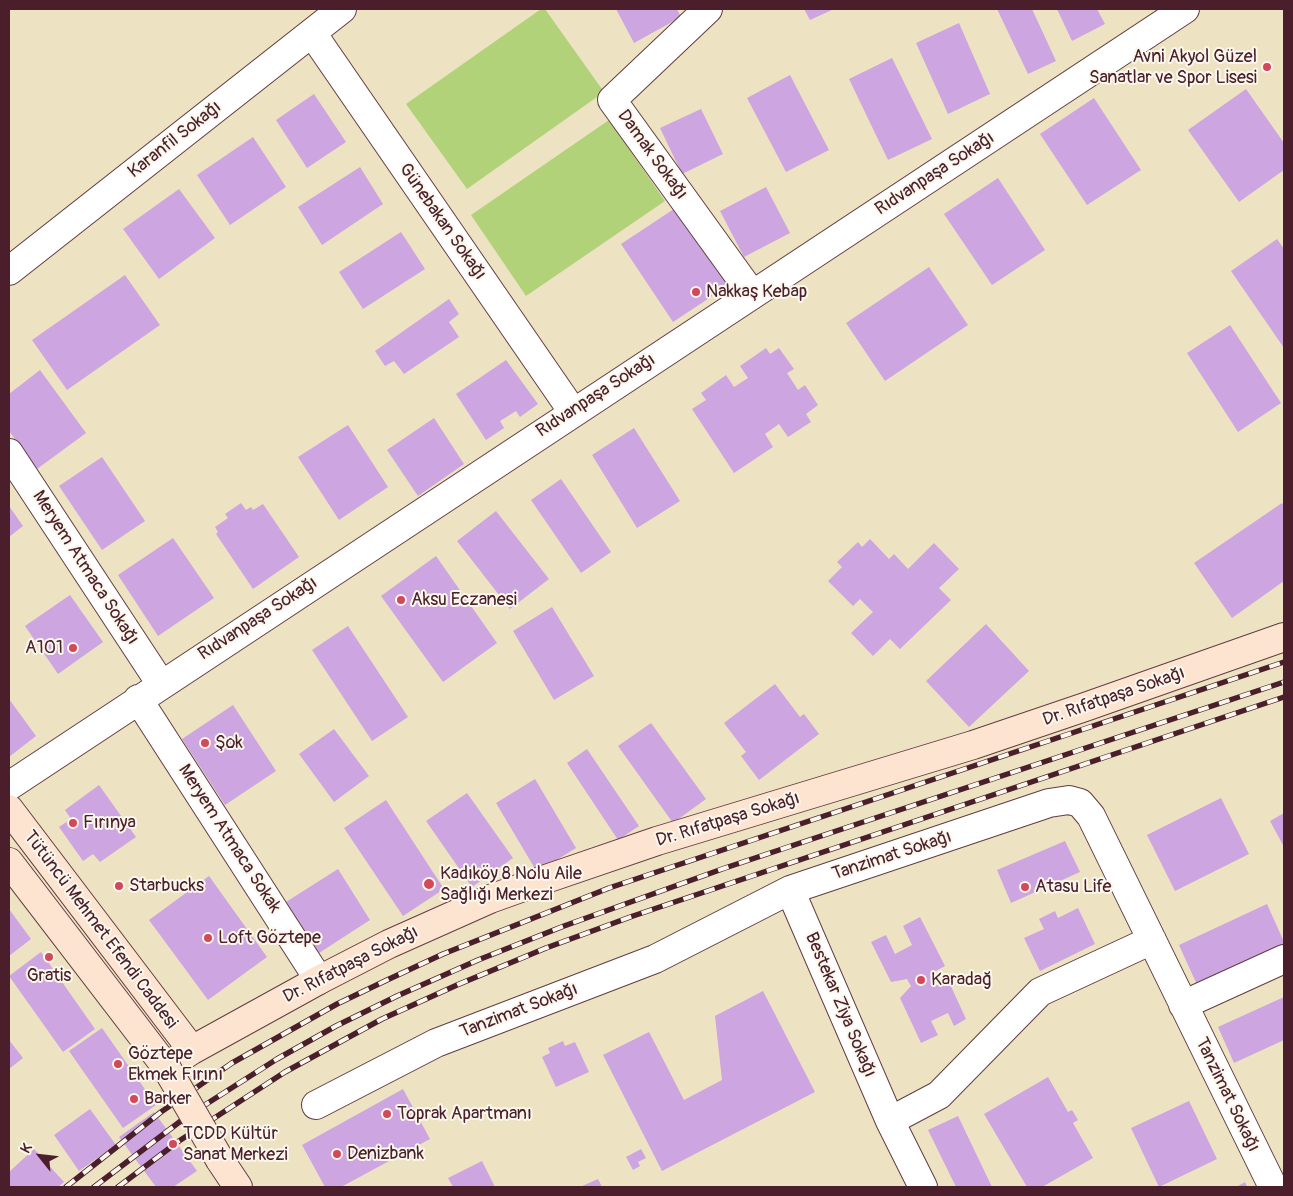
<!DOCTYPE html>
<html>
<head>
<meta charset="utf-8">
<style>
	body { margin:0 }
	#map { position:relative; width:1293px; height:1196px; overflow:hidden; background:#ede3c3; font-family:Pangolin,sans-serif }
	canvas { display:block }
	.frame { position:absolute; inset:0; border:10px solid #4a1f2b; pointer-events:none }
	.north { position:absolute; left:15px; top:1131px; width:50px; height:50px; -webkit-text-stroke:4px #fbf7ec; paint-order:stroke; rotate:299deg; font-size:14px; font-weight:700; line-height:20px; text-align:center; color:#4a1f2b }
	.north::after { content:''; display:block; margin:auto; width:18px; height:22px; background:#4a1f2b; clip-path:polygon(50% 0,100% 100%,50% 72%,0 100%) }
</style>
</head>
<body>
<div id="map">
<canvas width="1293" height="1196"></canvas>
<div class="frame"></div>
<div class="north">K</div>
</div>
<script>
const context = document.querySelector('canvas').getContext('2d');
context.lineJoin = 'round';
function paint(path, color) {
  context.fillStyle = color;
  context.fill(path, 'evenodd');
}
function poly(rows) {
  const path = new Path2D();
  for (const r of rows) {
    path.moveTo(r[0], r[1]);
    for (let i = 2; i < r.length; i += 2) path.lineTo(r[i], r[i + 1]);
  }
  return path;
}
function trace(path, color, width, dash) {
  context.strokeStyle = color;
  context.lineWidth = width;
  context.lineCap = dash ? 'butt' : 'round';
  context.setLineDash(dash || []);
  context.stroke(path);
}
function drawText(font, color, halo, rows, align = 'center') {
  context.font = font + ' Pangolin,sans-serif';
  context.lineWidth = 4;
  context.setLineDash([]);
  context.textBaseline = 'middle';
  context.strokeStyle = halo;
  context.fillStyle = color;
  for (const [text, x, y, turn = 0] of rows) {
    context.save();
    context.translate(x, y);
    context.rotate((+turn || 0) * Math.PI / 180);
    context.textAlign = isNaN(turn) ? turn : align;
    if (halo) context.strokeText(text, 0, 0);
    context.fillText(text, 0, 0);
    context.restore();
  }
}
const green = poly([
	[541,9,545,9,604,92,467,189,406,104],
	[609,120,665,201,526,296,471,215]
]);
const building = poly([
	[616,9,677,9,681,17,634,43],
	[804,9,834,9,810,20],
	[997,9,1032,9,1056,61,1028,74],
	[1057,9,1097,9,1105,24,1072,41],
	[959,23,990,94,948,114,916,43],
	[892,58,932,139,888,160,849,79],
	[790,75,829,150,786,172,747,98],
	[1246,89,1284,143,1284,170,1239,202,1188,130],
	[314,94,346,142,307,168,276,120],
	[1094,98,1141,170,1087,205,1040,134],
	[701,109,723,154,682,174,660,128],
	[253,137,286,187,230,225,197,175],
	[360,167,383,204,322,245,298,207],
	[998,178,1045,250,992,285,944,214],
	[766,187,790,233,744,257,720,211],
	[179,189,215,238,159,279,123,229],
	[680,205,732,283,673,322,621,244],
	[401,232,425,269,363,309,339,272],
	[1277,239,1284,249,1284,348,1231,271],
	[929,267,968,325,885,381,846,323],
	[125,275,160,325,67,390,32,340],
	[449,299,459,314,449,322,459,337,404,374,394,361,385,366,375,351],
	[1230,325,1281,403,1238,432,1187,353],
	[766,348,770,354,779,348,794,369,787,373,798,390,805,385,818,405,806,414,811,422,788,437,779,424,765,434,773,447,734,473,692,409,706,400,701,393,726,375,734,387,748,378,740,366],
	[506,360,538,404,520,417,516,411,500,421,504,428,486,440,456,394],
	[40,370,86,433,37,469,9,431,9,394],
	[434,418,464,464,418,496,387,450],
	[348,425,388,487,339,520,298,457],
	[634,428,680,501,637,528,592,455],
	[102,457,145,521,102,550,59,486],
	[561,479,611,552,581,573,531,500],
	[241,503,246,510,251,507,253,510,263,504,299,557,253,589,216,534,218,532,215,527,228,518,225,514],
	[1282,503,1284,507,1284,581,1232,618,1194,563],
	[9,506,23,526,9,537],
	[496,511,549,579,510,609,457,541],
	[173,538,214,598,158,636,118,575],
	[870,539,889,559,894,554,908,569,934,543,959,569,939,588,951,600,900,649,890,639,873,656,851,633,873,612,860,599,853,606,828,581,842,567,837,562,858,542,862,547],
	[436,556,497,643,443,682,381,596],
	[70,595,103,642,58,674,25,626],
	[552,607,594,676,554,700,513,631],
	[986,624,1029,671,969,727,926,681],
	[348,626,408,717,372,741,312,650],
	[775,684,800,717,804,714,819,734,759,780,741,756,746,752,724,723],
	[9,699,36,736,9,757],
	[233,705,276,771,225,805,182,739],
	[651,723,706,799,673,823,618,746],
	[334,729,369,776,334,802,299,754],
	[587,749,639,826,618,840,567,763],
	[535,779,576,848,537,872,496,803],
	[99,785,136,837,100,862,93,854,83,861,59,827,71,819,65,810],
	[467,793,513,858,472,887,426,821],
	[1221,798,1249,854,1175,891,1147,835],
	[386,800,444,889,403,916,344,828],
	[1284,813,1284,847,1270,821],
	[1065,841,1080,872,1011,903,997,870],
	[338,869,370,920,319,953,286,902],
	[209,876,267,957,208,1000,149,920],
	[1267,904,1284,942,1284,947,1198,987,1179,945],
	[1078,908,1095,944,1040,971,1024,938,1044,929,1039,919,1055,911,1058,918],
	[9,909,31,939,9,956],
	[920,917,945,966,934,972,935,986,948,980,966,1019,954,1026,948,1013,931,1021,938,1035,921,1043,900,998,911,986,907,979,891,982,871,942,886,935,895,954,912,945,903,926],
	[41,952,95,1029,63,1052,9,976],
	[763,991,815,1092,662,1171,603,1055,649,1032,684,1100,722,1080,715,1016],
	[1284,997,1284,1040,1234,1063,1218,1027],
	[102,1028,156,1105,123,1128,69,1051],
	[9,1040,23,1058,9,1069],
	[563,1041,565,1046,575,1042,589,1072,556,1087,542,1057,550,1053,548,1048],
	[1048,1077,1068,1112,1072,1110,1078,1120,1073,1123,1093,1158,1042,1187,1027,1187,984,1114],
	[403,1089,430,1139,341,1187,325,1187,302,1145],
	[1189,1101,1217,1159,1159,1187,1131,1128],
	[90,1109,116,1145,79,1171,54,1135],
	[154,1112,197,1171,173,1187,156,1187,119,1137],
	[958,1116,992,1187,956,1187,928,1130],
	[34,1149,64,1182,58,1187,9,1187,9,1172],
	[641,1149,646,1158,638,1162,640,1166,633,1170,626,1157],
	[482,1161,495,1187,453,1187,448,1178],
	[598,1179,602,1187,580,1187],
	[1245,1182,1247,1187,1236,1187]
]);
const street = poly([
	[708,9,612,100,752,294],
	[312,33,573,412],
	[9,271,342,9],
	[9,453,161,684],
	[138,699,319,980],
	[9,786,1185,9],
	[790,890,890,1121,923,1187],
	[1183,1005,1284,959],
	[316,1105,436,1043,655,959,790,890,1049,803,1069,800,1080,803,1091,816,1273,1187],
	[890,1121,939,1095,1040,992,1152,940]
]);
const secondary = poly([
	[9,809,192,1050],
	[9,862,166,1067,192,1050,319,980,389,944,490,899,543,880,657,841,973,745,1085,707,1284,637],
	[220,1160,238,1187]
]);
const rail = poly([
	[66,1187,161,1112,232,1063,337,1004,387,980,443,954,609,888,1284,662],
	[94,1187,186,1117,277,1059,336,1026,397,996,478,960,564,926,725,868,1284,682],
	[118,1187,179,1141,285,1072,382,1019,457,985,546,948,633,916,1284,697]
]);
const secondaryBridge = poly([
	[166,1067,220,1160]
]);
const markers = [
	[1267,67,5,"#d1495b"],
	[696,292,5,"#d1495b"],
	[401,600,5,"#d1495b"],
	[73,648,5,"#d1495b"],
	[205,743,5,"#d1495b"],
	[73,823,5,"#d1495b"],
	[429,884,6,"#d1495b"],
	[119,886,5,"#d1495b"],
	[1025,887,5,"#d1495b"],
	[208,938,5,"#d1495b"],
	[49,957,5,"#d1495b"],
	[921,980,5,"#d1495b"],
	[118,1064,5,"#d1495b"],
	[134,1099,5,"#d1495b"],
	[387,1114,5,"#d1495b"],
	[173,1144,5,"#d1495b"],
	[337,1154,5,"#d1495b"]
];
const poiNames = [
	["Avni Akyol Güzel",1257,57,"right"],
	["Sanatlar ve Spor Lisesi",1257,78,"right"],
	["Nakkaş Kebap",706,292],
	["Aksu Eczanesi",411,600],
	["A101",63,648,"right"],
	["Şok",215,743],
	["Fırınya",83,823],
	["Kadıköy 8 Nolu Aile",440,874],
	["Sağlığı Merkezi",440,895],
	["Starbucks",129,886],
	["Atasu Life",1035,887],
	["Loft Göztepe",218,938],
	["Gratis",49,976,"center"],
	["Karadağ",931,980],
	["Göztepe",128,1054],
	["Ekmek Fırını",128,1075],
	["Barker",144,1099],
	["Toprak Apartmanı",397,1114],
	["TCDD Kültür",183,1134],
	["Sanat Merkezi",183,1155],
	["Denizbank",347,1154]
];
const streetNames = [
	["Karanfil Sokağı",175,140,-38],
	["Damak Sokağı",652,155,54],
	["Rıdvanpaşa Sokağı",935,174,-33],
	["Günebakan Sokağı",442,222,55],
	["Rıdvanpaşa Sokağı",596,396,-33],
	["Meryem Atmaca Sokağı",85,568,57],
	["Rıdvanpaşa Sokağı",258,619,-33],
	["Dr. Rıfatpaşa Sokağı",1114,697,-19],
	["Dr. Rıfatpaşa Sokağı",728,820,-17],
	["Meryem Atmaca Sokak",229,839,57],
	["Tanzimat Sokağı",892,856,-18],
	["Tütüncü Mehmet Efendi Caddesi",100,930,53],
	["Dr. Rıfatpaşa Sokağı",351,965,-27],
	["Bestekar Ziya Sokağı",840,1005,67],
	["Tanzimat Sokağı",519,1011,-21],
	["Tanzimat Sokağı",1227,1095,64]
];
paint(green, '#b2d27a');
paint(building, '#cca5e1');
trace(street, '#623c42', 30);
trace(secondary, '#623c42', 30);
trace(street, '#fff', 28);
trace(secondary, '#fde4d0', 28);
trace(rail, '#4a1f2b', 5.5);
trace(rail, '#fbf7ec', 4, [11]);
trace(secondaryBridge, '#623c42', 30, []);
trace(secondaryBridge, '#fde4d0', 28);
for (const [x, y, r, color] of markers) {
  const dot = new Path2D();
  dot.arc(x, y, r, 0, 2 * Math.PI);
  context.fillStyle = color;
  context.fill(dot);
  trace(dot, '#fbf7ec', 2);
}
drawText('18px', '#4a1f2b', '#fbf7ec', poiNames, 'left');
drawText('18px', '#4a1f2b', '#fbf7ec', streetNames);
</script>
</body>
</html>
